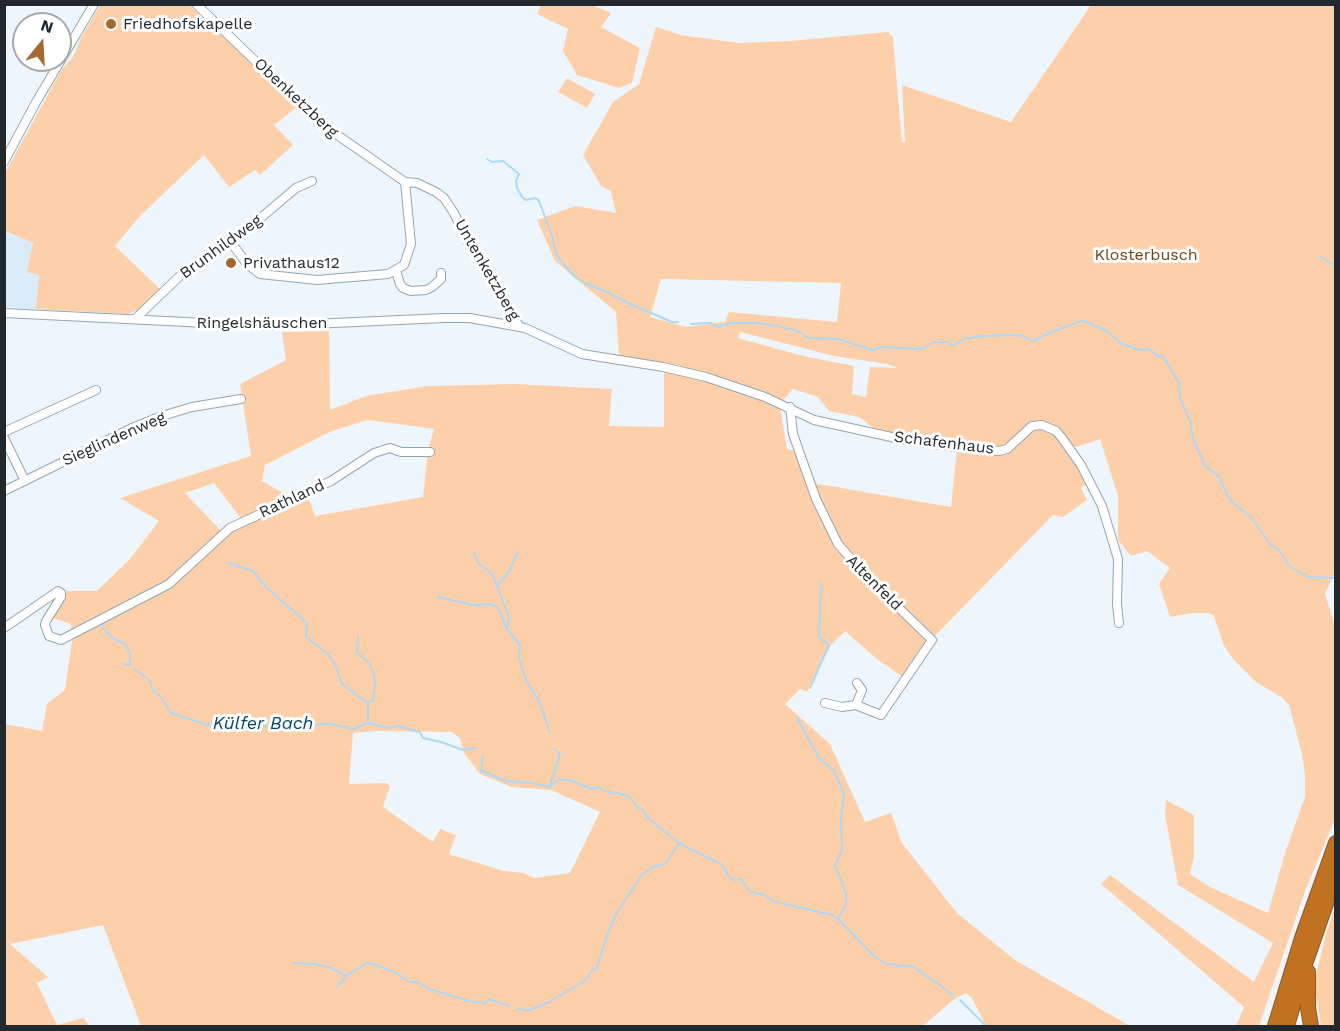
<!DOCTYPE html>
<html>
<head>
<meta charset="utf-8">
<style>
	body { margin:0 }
	#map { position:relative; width:1340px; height:1031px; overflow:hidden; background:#edf6fd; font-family:"Work Sans",sans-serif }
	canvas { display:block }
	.frame { position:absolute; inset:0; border:6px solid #21292f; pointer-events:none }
	.north { position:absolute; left:12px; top:12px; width:60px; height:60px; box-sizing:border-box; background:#fff; border:2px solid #a6a9ac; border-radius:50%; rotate:18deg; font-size:16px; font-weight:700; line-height:24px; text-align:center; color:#21292f }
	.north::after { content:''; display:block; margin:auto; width:21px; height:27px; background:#a6682e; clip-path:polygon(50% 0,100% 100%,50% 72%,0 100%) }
</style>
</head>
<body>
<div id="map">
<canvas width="1340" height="1031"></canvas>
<div class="frame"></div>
<div class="north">N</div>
</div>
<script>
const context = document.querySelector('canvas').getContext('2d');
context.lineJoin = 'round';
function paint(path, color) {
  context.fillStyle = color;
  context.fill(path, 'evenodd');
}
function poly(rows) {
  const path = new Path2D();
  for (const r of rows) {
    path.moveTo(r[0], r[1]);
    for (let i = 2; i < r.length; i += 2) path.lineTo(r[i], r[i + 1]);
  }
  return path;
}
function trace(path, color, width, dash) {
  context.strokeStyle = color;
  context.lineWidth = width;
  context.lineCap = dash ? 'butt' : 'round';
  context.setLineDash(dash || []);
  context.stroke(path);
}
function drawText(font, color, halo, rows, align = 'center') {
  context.font = font + ' "Work Sans",sans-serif';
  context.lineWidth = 6;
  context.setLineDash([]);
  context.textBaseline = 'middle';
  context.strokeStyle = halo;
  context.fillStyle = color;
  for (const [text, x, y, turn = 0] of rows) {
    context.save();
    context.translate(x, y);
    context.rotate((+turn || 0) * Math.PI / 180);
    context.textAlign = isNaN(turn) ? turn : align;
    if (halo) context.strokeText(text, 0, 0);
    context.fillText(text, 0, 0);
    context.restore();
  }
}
const built = poly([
	[4,232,33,243,27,271,39,275,36,309,5,307]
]);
const green = poly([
	[100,5,189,5,273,82,297,107,274,125,293,145,260,175,255,170,229,187,204,155,139,217,115,246,161,290,140,309,128,314,36,309,39,275,27,272,33,243,5,231,5,173,62,69,73,57,81,38],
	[541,5,592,5,611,13,601,27,640,48,632,83,619,88,577,75,563,51,568,29,537,14],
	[1091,5,1335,5,1336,570,1325,594,1336,629,1335,819,1305,891,1259,1026,1236,1026,1244,1007,1101,884,1110,875,1254,982,1273,943,1178,885,1165,815,1166,800,1194,815,1194,857,1190,874,1212,888,1268,913,1286,850,1305,797,1305,775,1302,754,1289,705,1283,698,1256,682,1234,660,1224,646,1214,616,1209,613,1193,613,1170,617,1159,584,1170,568,1147,551,1131,556,1118,540,1118,496,1100,439,1070,449,1042,423,1006,447,995,449,897,435,873,428,859,417,829,411,818,397,793,389,782,402,711,375,677,365,619,357,616,312,555,261,537,220,575,206,616,213,611,191,601,186,583,155,613,102,639,84,656,27,681,35,739,43,789,41,888,32,893,37,902,143,905,142,902,85,1011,122],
	[661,279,841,283,837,322,729,312,725,322,686,327,650,317],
	[740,332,834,356,887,364,898,368,870,367,866,397,852,394,854,366,803,356,738,338],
	[567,78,595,94,587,108,558,92],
	[329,331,330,410,366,396,427,386,515,384,612,389,609,426,664,427,664,371,707,381,780,406,787,449,796,451,807,482,951,507,957,450,999,453,1033,427,1049,429,1063,444,1088,483,1081,488,1087,500,1063,517,1053,515,928,643,903,677,878,660,845,631,831,645,807,692,800,689,785,704,830,744,865,822,891,813,902,843,957,913,1015,960,1130,1026,986,1026,972,998,966,993,953,1000,923,1026,141,1026,103,925,10,944,48,977,37,983,57,1025,84,1018,89,1026,5,1026,4,724,42,731,47,704,65,690,72,641,71,624,53,618,67,591,97,591,130,559,159,521,120,498,251,456,240,384,286,360,282,332],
	[368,420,434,429,428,450,423,497,315,516,307,493,222,532,185,493,214,483,242,520,290,497,262,481,265,465,332,431],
	[376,731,452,732,460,738,464,753,480,774,512,787,551,790,600,812,570,873,535,878,523,873,504,871,449,854,456,835,440,829,433,842,383,807,390,786,386,783,349,784,353,733],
	[1335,907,1335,1026,1321,1026,1314,983,1326,934]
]);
const stream = poly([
	[487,159,492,162,503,161,519,174,516,181,517,188,522,197,526,200,535,198,539,201,552,236,557,256,574,276,584,283,605,291,628,303,672,322,678,322],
	[1319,256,1336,266],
	[691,324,710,323,719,327,730,323,757,323,777,326,797,331,809,338,838,339,873,350,882,347,922,349,934,342,948,342,953,346,963,339,983,336,1016,335,1024,336,1033,341,1047,334,1081,321,1087,322,1108,332,1122,344,1141,350,1149,349,1158,356,1163,356,1179,383,1180,398,1190,421,1193,438,1205,466,1219,476,1228,497,1234,504,1251,517,1270,544,1279,550,1290,567,1308,577,1336,578],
	[474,552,478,563,492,574,497,586,509,617,507,629,520,645,519,658,526,680,539,701,550,733],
	[228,563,253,571,266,587,307,623,306,637,328,654,336,667,342,684,368,703,368,722],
	[498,585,509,572,518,552],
	[438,597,473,605,490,604,498,608,507,629],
	[102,622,104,630,114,639,126,644,130,655,130,665,123,664],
	[358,636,357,652,370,665,374,675,375,685,373,700,369,702],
	[135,670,149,680,153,690,161,697,171,713,208,725,220,721,243,728,253,725,278,728,291,725,330,724,353,729,368,723,390,728,398,726,420,732,423,738,441,742,463,750,476,748],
	[810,688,829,645,819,637,821,583],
	[797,718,819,758,834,771,844,793,841,818,842,850,835,865,846,893,846,904,838,919,875,957,887,964,914,967,953,995],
	[483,755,481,770,505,781,532,783,550,787,559,779,568,780,593,789,598,787,604,791,622,794,631,798,637,807,643,810,647,817,671,837,684,846,721,864,731,879,735,880,741,879,750,892,765,895,772,901,832,915,838,919],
	[550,786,560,753,554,749],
	[294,963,314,964,331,968,346,976,367,963,373,964,397,973,407,981,419,983,429,989,469,1001,486,1003,489,999,509,1006],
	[337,987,346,976],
	[960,1000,986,1026],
	[518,1008,527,1011,547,1003,585,981,593,969,597,968,606,938,617,912,641,876,652,867,665,864,679,844]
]);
const street = poly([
	[196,4,320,123,405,182],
	[4,162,35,104,94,4],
	[405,182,417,183,436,192,444,198,454,213,469,244,490,273,519,326],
	[230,241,247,264,260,274,317,280,388,274,404,265,411,244,405,182],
	[396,271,400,284,403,288,411,291,426,290,432,287,441,279,441,273],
	[4,313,267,326,444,318,470,318,525,328,582,354,663,367,706,377,765,397,814,420,905,440,955,447,999,451,1007,449,1032,426,1042,425,1056,431,1062,438,1081,465,1102,506,1118,559,1117,604,1119,623],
	[135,319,184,272,250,227,296,188,312,181],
	[790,407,793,434,816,499,838,544,868,578,932,640,881,715,856,705,842,707,825,703],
	[4,432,96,390],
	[4,438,25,481],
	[4,491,132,428,162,416,192,407,241,399],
	[4,628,58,591,61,593,61,597,46,621,45,625,49,636,61,640,169,584,230,528,331,481,374,453,390,448,401,452,430,452],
	[856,705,862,690,857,683]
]);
const highway = poly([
	[1308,972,1308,1008,1311,1026],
	[1275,1026,1302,938,1336,843],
	[1287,1026,1304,967,1336,875]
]);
const markers = [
	[111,24,6,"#a6682e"],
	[231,263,6,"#a6682e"]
];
const poiNames = [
	["Friedhofskapelle",123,24],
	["Privathaus12",243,263]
];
const streetNames = [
	["Obenketzberg",296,98,43],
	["Brunhildweg",221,247,-36],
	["Untenketzberg",487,270,60],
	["Ringelshäuschen",262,323],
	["Sieglindenweg",114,439,-24],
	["Schafenhaus",944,443,7],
	["Rathland",292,499,-25],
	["Altenfeld",874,583,45]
];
const parkNames = [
	["Klosterbusch",1146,255]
];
const waterNames = [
	["Külfer Bach",263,724]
];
paint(built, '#daecf9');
paint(green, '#fed0aa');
trace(stream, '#acd9f8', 2);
trace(street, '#90a6b5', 10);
trace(highway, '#895826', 16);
trace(street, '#fff', 8);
trace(highway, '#c17221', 14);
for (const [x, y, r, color] of markers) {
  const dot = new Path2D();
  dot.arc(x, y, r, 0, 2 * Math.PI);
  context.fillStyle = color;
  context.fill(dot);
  trace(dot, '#fff', 2);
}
drawText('16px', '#21292f', '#fff', poiNames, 'left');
drawText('16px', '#21292f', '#fff', streetNames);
drawText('16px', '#6f441a', '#fff', parkNames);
drawText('italic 18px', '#014667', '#fff', waterNames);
</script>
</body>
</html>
